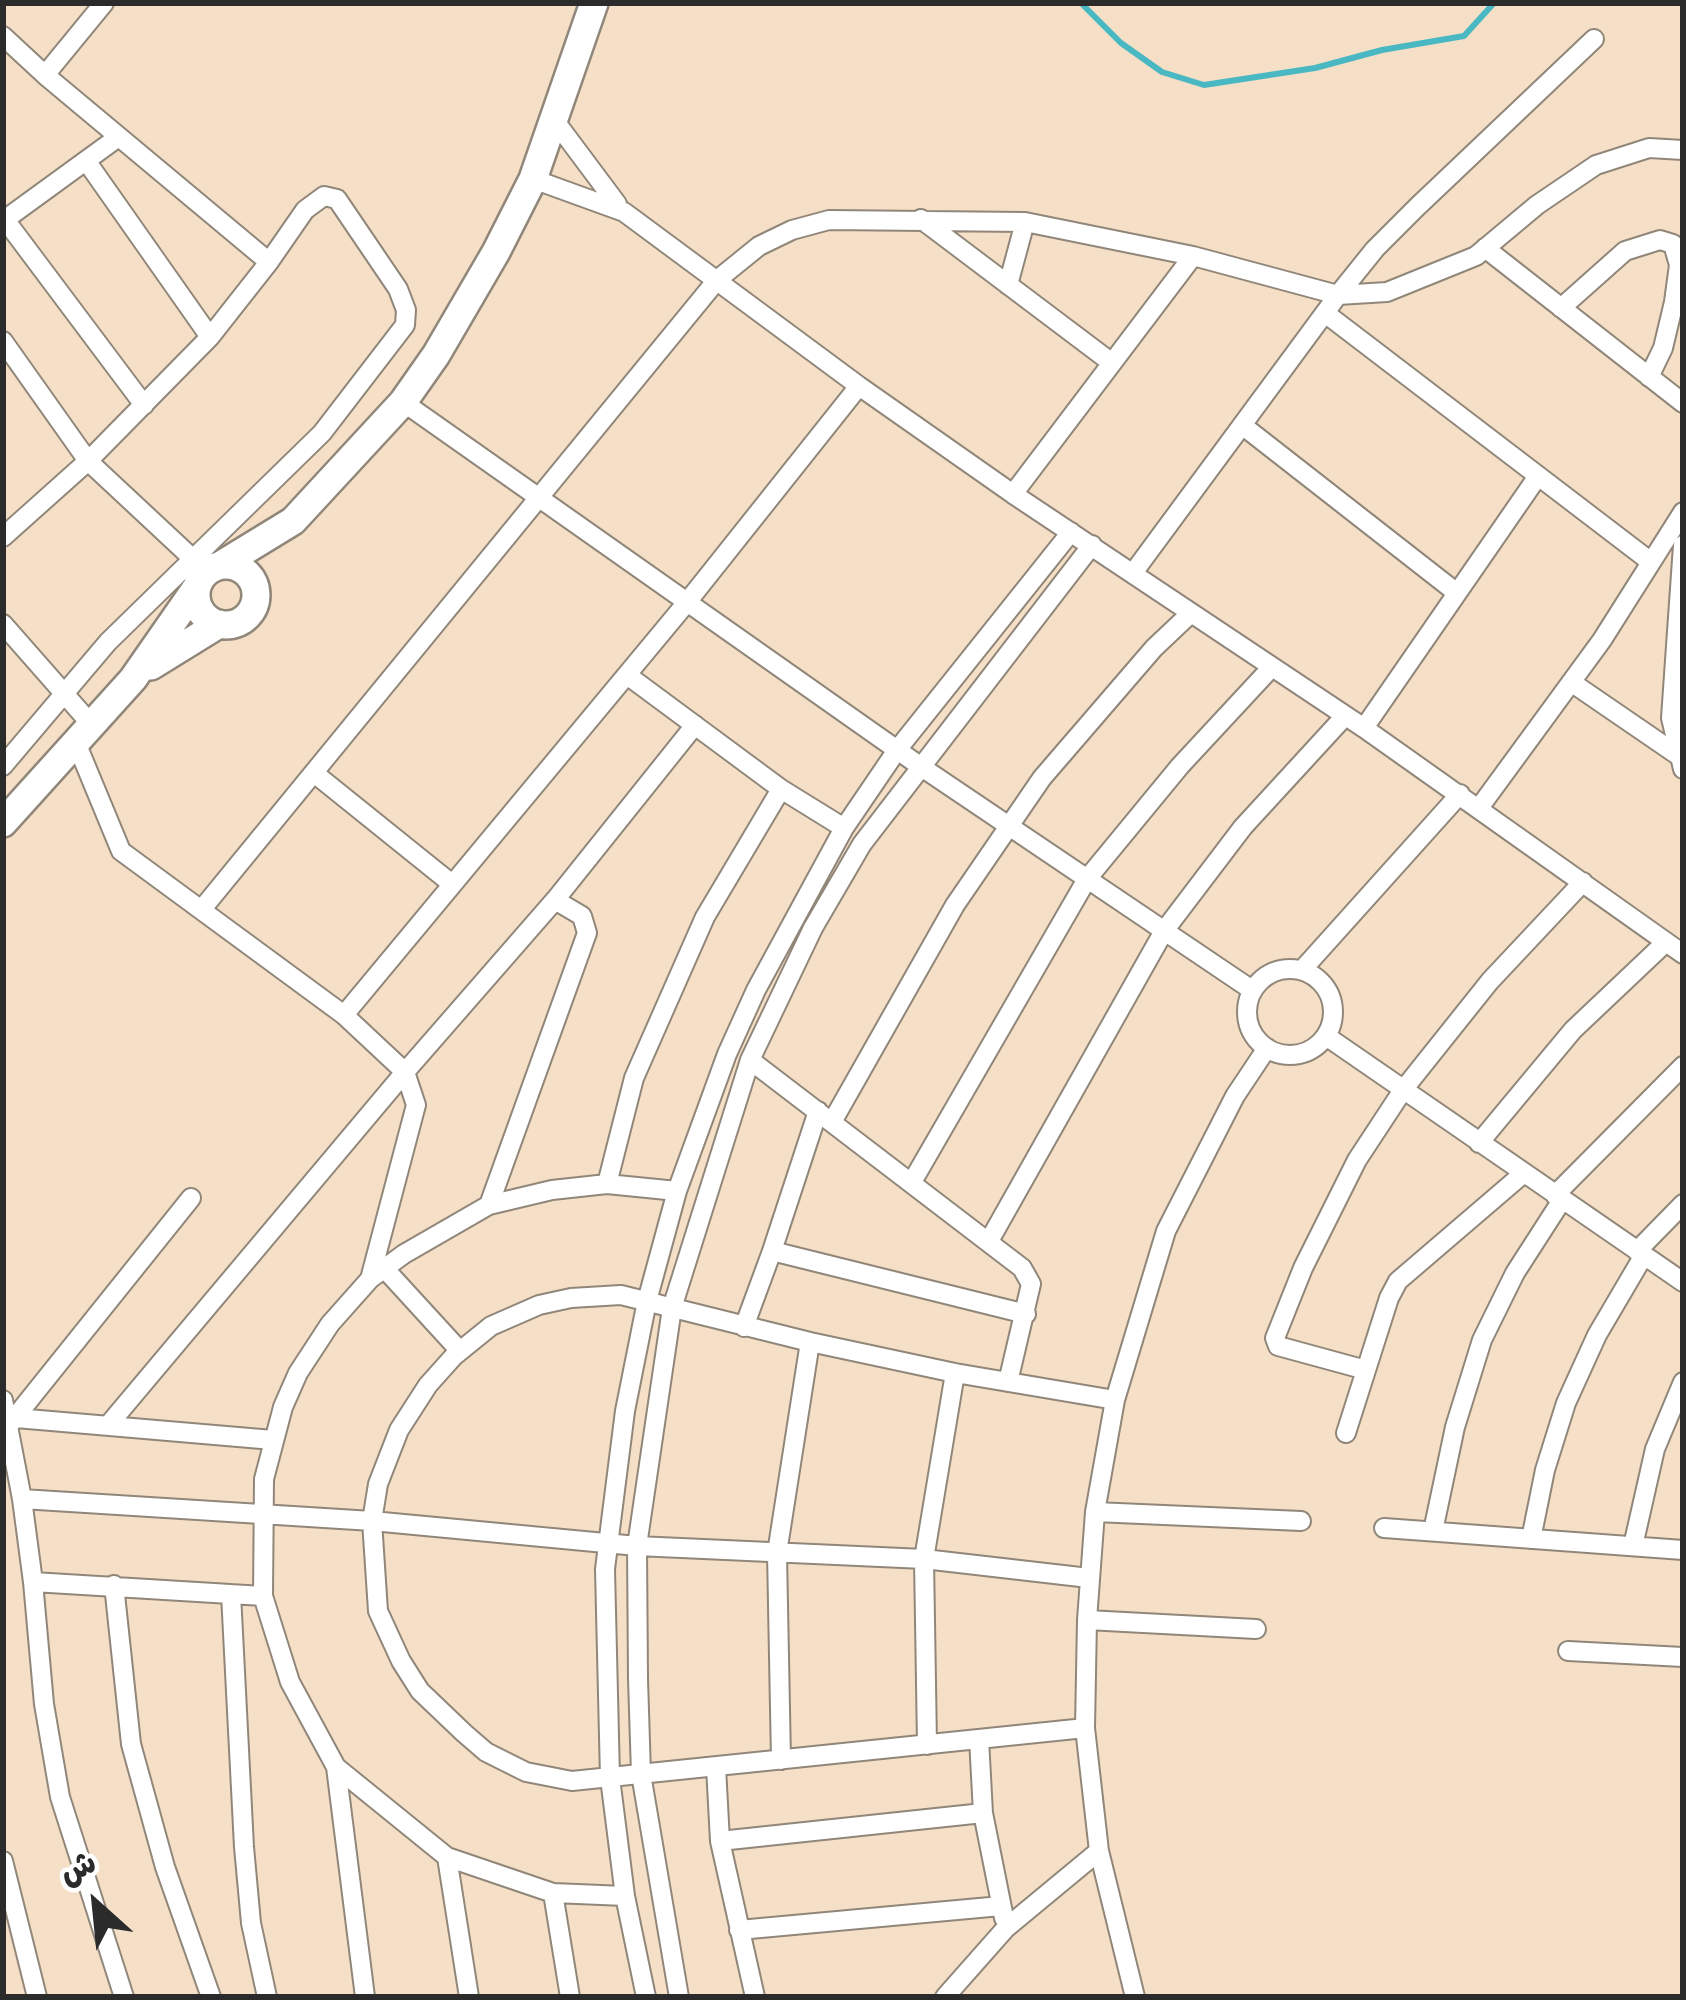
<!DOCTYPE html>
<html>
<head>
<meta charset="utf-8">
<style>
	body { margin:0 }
	#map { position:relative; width:1686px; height:2000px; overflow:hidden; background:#f5e0c7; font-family:"Gochi Hand","Playpen Sans Arabic",sans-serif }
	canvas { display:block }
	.frame { position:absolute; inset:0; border:6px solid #2b2b2b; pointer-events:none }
	.north { position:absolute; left:36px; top:1844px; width:120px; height:120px; -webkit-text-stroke:9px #fff; paint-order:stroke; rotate:333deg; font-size:33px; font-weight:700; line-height:48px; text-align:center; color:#2b2b2b }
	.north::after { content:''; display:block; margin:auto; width:42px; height:54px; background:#2b2b2b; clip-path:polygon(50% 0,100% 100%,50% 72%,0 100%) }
</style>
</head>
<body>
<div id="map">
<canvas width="1686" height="2000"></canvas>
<div class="frame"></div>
<div class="north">ش</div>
</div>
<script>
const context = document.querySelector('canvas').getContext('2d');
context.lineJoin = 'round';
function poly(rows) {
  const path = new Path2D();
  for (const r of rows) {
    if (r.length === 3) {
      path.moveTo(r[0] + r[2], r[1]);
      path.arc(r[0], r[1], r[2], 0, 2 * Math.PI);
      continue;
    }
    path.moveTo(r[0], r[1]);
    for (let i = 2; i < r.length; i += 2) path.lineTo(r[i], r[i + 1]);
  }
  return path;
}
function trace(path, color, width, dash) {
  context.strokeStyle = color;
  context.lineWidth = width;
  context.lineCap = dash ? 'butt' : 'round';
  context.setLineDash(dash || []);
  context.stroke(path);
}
const stream = poly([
	[1081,3,1121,43,1162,72,1204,85,1315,68,1382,50,1464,36,1494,3]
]);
const minor = poly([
	[104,3,45,75,269,262],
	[3,36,45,75],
	[555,121,617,204],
	[87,162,210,337],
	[533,179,624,212,859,386,1013,494,1364,728,1683,954],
	[3,217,144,405],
	[921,219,1112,363],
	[3,221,117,138],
	[1485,248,1683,403],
	[1008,285,1025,222],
	[1561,308,1625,251,1660,240,1673,244,1679,265,1674,302,1663,348,1649,377],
	[1325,313,1651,562],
	[3,341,88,461,207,572],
	[403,402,920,766,1252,990],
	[1242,425,1457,593],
	[1013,494,1193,256],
	[3,537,88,461,210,337,269,262,305,210,324,196,337,199,398,289,406,310,405,325,322,433,108,642,3,766],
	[1683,545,1671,718,1683,769],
	[1133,573,1338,295,1387,292,1476,256,1537,205,1596,165,1649,148,1683,150],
	[3,624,90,723],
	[627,675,781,789,844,828],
	[1571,682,1679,756],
	[1364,728,1538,476],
	[75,740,121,851,344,1015,405,1072,416,1105,370,1279],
	[314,773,452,884],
	[1479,808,1602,640,1683,512],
	[202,909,717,280,759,246,792,230,829,220,1025,222,1193,256,1338,295,1375,249,1417,207,1594,39],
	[1290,1012,43],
	[1302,970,1460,794],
	[344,1015,688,601,859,386],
	[1326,1036,1683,1282],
	[750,1060,1022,1268,1031,1284,1008,1382],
	[832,1122,955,905,1042,778,1154,648,1191,613],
	[1479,1143,1573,1030,1666,942],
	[912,1182,1087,879,1180,766,1271,668],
	[607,1184,634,1078,705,917,781,789],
	[1555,1195,1683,1066],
	[489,1205,587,933,582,916,555,900],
	[989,1241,1164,931,1243,827,1345,716],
	[772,1251,818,1111],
	[1637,1251,1683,1204],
	[384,1268,460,1351],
	[744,1327,772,1251,1026,1314],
	[1366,1370,1278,1346,1275,1338,1303,1268,1357,1160,1403,1090,1490,981,1583,882],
	[3,1400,22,1499,372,1521,637,1546,924,1559,1089,1578],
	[16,1418,273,1440],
	[110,1423,405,1072,555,900,695,725],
	[9,1425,191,1198],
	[1346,1433,1389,1298,1398,1281,1524,1173],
	[22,1499,33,1582],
	[1095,1512,1301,1521],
	[1384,1528,1683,1550],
	[1433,1531,1455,1427,1482,1340,1515,1273,1562,1200],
	[1531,1539,1545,1470,1566,1403,1597,1335,1644,1255],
	[1633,1546,1655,1449,1683,1382],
	[114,1585,131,1744,165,1867,211,1997],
	[231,1594,244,1847,251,1923,267,1997],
	[1087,1620,1256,1629],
	[1568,1651,1683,1657],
	[1085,1728,572,1781,526,1772,486,1752,464,1733,420,1691,401,1661,378,1611,372,1521,378,1484,399,1430,428,1385,454,1356,491,1326,539,1305,571,1298,621,1295,810,1342,955,1373,1115,1400],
	[979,1739,983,1813,1004,1918],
	[927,1745,924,1559,955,1373],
	[781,1760,777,1553,810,1342],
	[336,1767,365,1997],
	[716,1767,720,1841,755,1997],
	[720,1841,983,1813],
	[447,1857,469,1997],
	[3,1861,37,1997],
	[553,1893,570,1997],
	[625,1896,553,1893,447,1857,336,1767,290,1682,263,1596,264,1479,283,1407,298,1373,330,1324,370,1279,404,1254,489,1205,552,1190,607,1184,677,1191],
	[739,1930,1001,1906],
	[124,1997,60,1797,44,1704,33,1582,263,1596],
	[646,1997,625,1896,610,1778,605,1569,625,1411,647,1301,677,1191,727,1054,756,990,844,828,897,750,1071,532],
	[679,1997,641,1774,638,1679,637,1546,672,1308,750,1060,813,928,862,844,1092,545],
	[945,1997,1006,1928,1099,1851],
	[1135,1997,1099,1851,1085,1728,1087,1620,1095,1512,1115,1400,1166,1231,1235,1096,1267,1048]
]);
const primary = poly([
	[226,595,30],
	[221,565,293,521,403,402,436,355,496,252,533,179,594,3],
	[151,666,219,624],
	[3,823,133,679,197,587]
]);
trace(stream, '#4ab8c2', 6);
trace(minor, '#908679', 22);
trace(primary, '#908679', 32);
trace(minor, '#fff', 18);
trace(primary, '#fff', 27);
</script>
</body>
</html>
